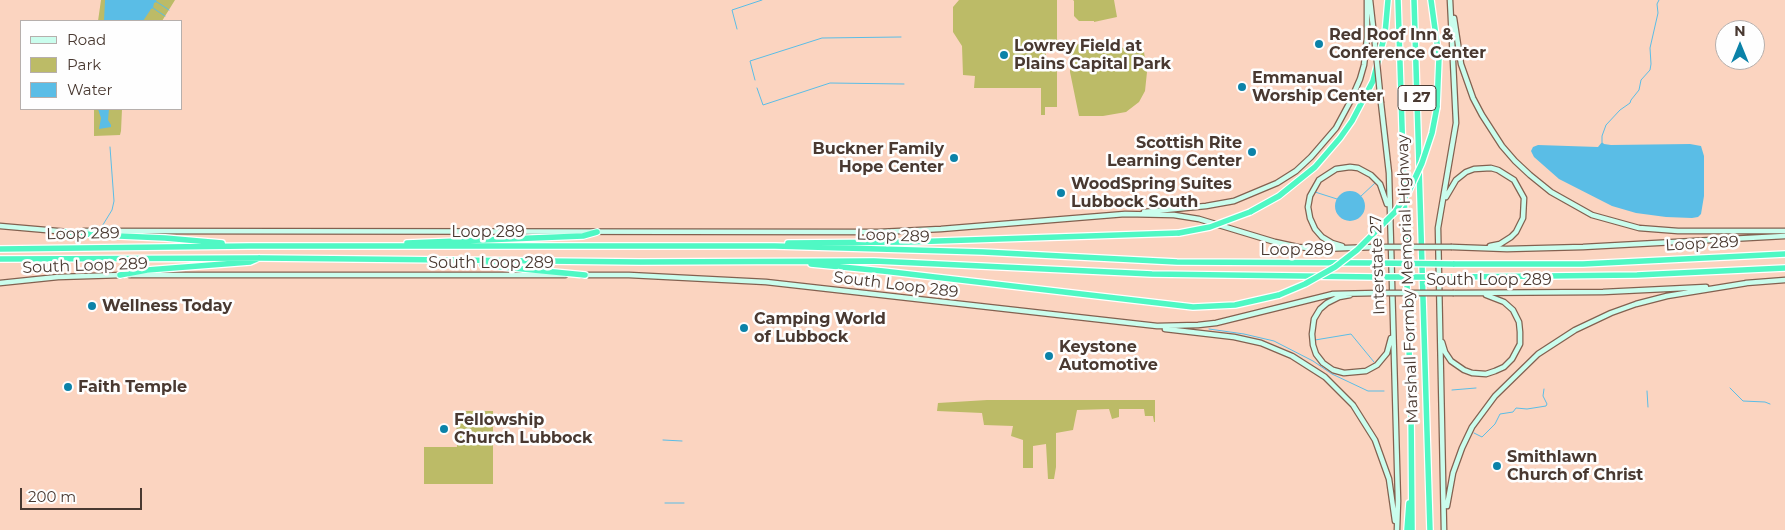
<!DOCTYPE html>
<html>
<head>
<meta charset="utf-8">
<style>
	body { margin:0 }
	#map { position:relative; width:1785px; height:530px; overflow:hidden; background:#fbd4c0; font-family:Montserrat,sans-serif }
	canvas { display:block }
	.legend { position:absolute; left:20px; top:20px; width:162px; height:90px; box-sizing:border-box; background:#fefefe; border:1px solid #b6afac; margin:0; padding:6px 9px; list-style:none; font-size:15px; color:#493931 }
	.legend li { display:flex; align-items:center; gap:10px; height:25px }
	.legend b { width:25px; border:1px solid #b6afac }
	.north { position:absolute; left:1715px; top:20px; width:50px; height:50px; box-sizing:border-box; background:#fefefe; border:1px solid #b6afac; border-radius:50%; rotate:0deg; font-size:14px; font-weight:700; line-height:20px; text-align:center; color:#493931 }
	.north::after { content:''; display:block; margin:auto; width:18px; height:22px; background:#0b82a8; clip-path:polygon(50% 0,100% 100%,50% 72%,0 100%) }
	.scale { position:absolute; left:20px; top:488px; width:122px; height:22px; box-sizing:border-box; border:2px solid #493931; border-top:0; padding-left:6px; font-size:15px; line-height:18px; white-space:nowrap; color:#493931; -webkit-text-stroke:4px #fefefe; paint-order:stroke }
</style>
</head>
<body>
<div id="map">
<canvas width="1785" height="530"></canvas>
<ul class="legend">
<li><b style="height:6px;background:#cafded"></b>Road</li>
<li><b style="height:14px;background:#bcbb67"></b>Park</li>
<li><b style="height:14px;background:#5abde6"></b>Water</li>
</ul>
<div class="north">N</div>
<div class="scale">200 m</div>
</div>
<script>
const context = document.querySelector('canvas').getContext('2d');
context.lineJoin = 'round';
function paint(path, color) {
  context.fillStyle = color;
  context.fill(path, 'evenodd');
}
function poly(rows) {
  const path = new Path2D();
  for (const r of rows) {
    if (r.length === 3) {
      path.moveTo(r[0] + r[2], r[1]);
      path.arc(r[0], r[1], r[2], 0, 2 * Math.PI);
      continue;
    }
    path.moveTo(r[0], r[1]);
    for (let i = 2; i < r.length; i += 2) path.lineTo(r[i], r[i + 1]);
  }
  return path;
}
function trace(path, color, width, dash) {
  context.strokeStyle = color;
  context.lineWidth = width;
  context.lineCap = dash ? 'butt' : 'round';
  context.setLineDash(dash || []);
  context.stroke(path);
}
function drawText(font, color, halo, rows, align = 'center') {
  context.font = font + ' Montserrat,sans-serif';
  context.lineWidth = 5;
  context.setLineDash([]);
  context.textBaseline = 'middle';
  context.strokeStyle = halo;
  context.fillStyle = color;
  for (const [text, x, y, turn = 0] of rows) {
    context.save();
    context.translate(x, y);
    context.rotate((+turn || 0) * Math.PI / 180);
    context.textAlign = isNaN(turn) ? turn : align;
    if (halo) context.strokeText(text, 0, 0);
    context.fillText(text, 0, 0);
    context.restore();
  }
}
const green = poly([
	[101,0,175,0,162,21,98,21],
	[959,0,1057,0,1057,45,1046,45,1046,63,1055,64,1055,71,1057,71,1057,107,1045,107,1045,115,1041,115,1041,88,974,88,975,76,963,75,962,46,953,32,953,7],
	[1073,0,1114,0,1117,17,1094,22,1094,21,1079,21,1074,16,1074,1],
	[1099,43,1144,52,1147,72,1145,91,1139,102,1126,112,1103,116,1079,116,1070,72,1071,51,1078,44],
	[94,109,122,109,121,131,120,135,94,136],
	[987,400,1155,400,1155,422,1154,422,1153,416,1145,416,1144,409,1119,409,1119,417,1112,419,1109,409,1077,410,1073,430,1056,433,1056,467,1054,479,1048,479,1046,444,1033,446,1033,468,1023,468,1023,440,1011,436,1013,426,984,425,982,413,937,411,938,403],
	[456,411,493,411,493,484,424,484,424,447,457,447]
]);
const water = poly([
	[105,0,156,0,157,2,154,3,153,8,151,9,143,21,104,21],
	[98,109,109,109,108,120,111,125,111,127,99,129,101,118],
	[1602,142,1604,144,1611,145,1690,144,1701,146,1704,156,1704,196,1701,214,1698,217,1692,218,1666,217,1636,213,1612,206,1559,179,1534,157,1531,151,1533,147,1538,145,1598,147],
	[1350,206,15]
]);
const stream = poly([
	[157,2,169,10],
	[153,8,165,16],
	[737,29,732,10,762,0],
	[755,80,750,61,822,38,901,37],
	[757,88,763,105,830,83,904,84],
	[1602,142,1602,136,1606,125,1620,110,1630,103,1631,100,1639,90,1641,80,1650,70,1651,64,1650,48,1658,13,1657,4,1659,0],
	[1315,192,1337,199],
	[1360,197,1375,183],
	[101,228,112,210,114,201,110,147],
	[102,268,102,267],
	[1209,329,1244,334,1274,341,1313,361,1332,374,1368,391,1384,391],
	[1315,340,1351,334,1374,362],
	[1730,388,1743,401,1765,402,1770,404],
	[1452,390,1476,388],
	[1647,391,1648,407],
	[1474,433,1482,437,1495,424,1500,414,1513,412,1516,408,1527,409,1546,406,1547,404,1543,396,1544,389],
	[663,440,682,441],
	[665,503,684,503]
]);
const secondary = poly([
	[1370,0,1376,53],
	[1454,18,1461,64,1473,98,1482,115,1502,146,1515,161,1530,175,1551,192,1592,215,1639,228,1678,231,1785,231],
	[1381,103,1389,173,1398,501,1397,530],
	[1446,197,1456,180,1466,172,1474,169,1491,168,1498,170,1514,180,1524,198,1523,218,1516,232,1511,237,1500,244,1490,246],
	[1144,212,1206,206,1234,201,1277,183,1296,171,1311,157,1336,128,1350,102,1360,79,1364,65,1367,38,1367,0],
	[0,226,69,232],
	[84,231,879,232,941,229,1125,214,1174,215,1199,219,1275,242,1298,247,1319,249,1375,247],
	[1342,246,1332,243,1322,237,1315,229,1310,218,1308,207,1310,196,1319,180,1336,169,1350,167,1358,168,1371,175,1380,184,1387,204],
	[1452,247,1507,249,1583,247,1785,236],
	[130,275,565,275],
	[582,275,629,275,766,282,1157,326,1198,325,1216,323,1333,294,1377,293],
	[0,283,58,277,122,275],
	[1746,283,1785,280],
	[1454,293,1603,292,1706,287],
	[1350,295,1339,297,1327,303,1320,309,1314,319,1312,334,1313,345,1316,354,1323,363,1333,370,1344,373,1366,371,1377,365,1387,353,1391,338],
	[1165,329,1234,337,1261,343,1292,356,1325,377,1353,405,1375,440,1389,479,1395,521],
	[1442,342,1445,352,1451,361,1464,370,1472,373,1486,374,1495,371,1504,367,1512,359,1520,344,1520,332,1519,322,1513,310,1504,302,1486,295],
	[1447,506,1453,473,1462,448,1472,427,1495,396,1538,354,1575,330,1611,313,1636,304,1667,296,1747,283],
	[1444,530,1438,228,1456,123,1450,0]
]);
const highway = poly([
	[1398,0,1411,410,1412,530],
	[1414,0,1430,530],
	[1431,0,1439,58,1437,107],
	[1250,212,1279,196,1315,167,1340,138,1352,121,1373,81,1385,34,1388,0],
	[66,232,96,235,165,238,222,243],
	[407,243,583,236,597,232],
	[788,243,908,242,1179,233],
	[0,249,249,246,775,246,983,252,1177,262,1375,263],
	[0,259,261,258,640,262,874,261,1152,274,1376,277],
	[811,264,883,271,1193,307,1235,305,1279,295],
	[1453,264,1583,264,1785,254],
	[482,265,585,275],
	[120,275,147,270,250,262,259,258],
	[1453,277,1637,275,1785,268],
	[1407,530,1409,503]
]);
const secondaryBridge = poly([
	[1376,53,1381,103],
	[1375,247,1452,247],
	[1377,293,1454,293]
]);
const highwayBridge = poly([
	[1179,233,1210,227,1250,212],
	[1375,263,1453,264],
	[1376,277,1453,277],
	[1279,295,1305,284,1335,267,1357,250,1395,212,1409,191,1422,163,1432,133,1437,107]
]);
const markers = [
	[1319,44,5,"#0b82a8"],
	[1004,55,5,"#0b82a8"],
	[1242,87,5,"#0b82a8"],
	[1252,152,5,"#0b82a8"],
	[954,158,5,"#0b82a8"],
	[1061,193,5,"#0b82a8"],
	[92,306,5,"#0b82a8"],
	[744,328,5,"#0b82a8"],
	[1049,356,5,"#0b82a8"],
	[68,387,5,"#0b82a8"],
	[444,429,5,"#0b82a8"],
	[1497,466,5,"#0b82a8"]
];
const shields = [
	[1417,98,38]
];
const shieldNames = [
	["I 27",1417,98]
];
const poiNames = [
	["Red Roof Inn &",1329,35],
	["Conference Center",1329,53],
	["Lowrey Field at",1014,46],
	["Plains Capital Park",1014,64],
	["Emmanual",1252,78],
	["Worship Center",1252,96],
	["Scottish Rite",1242,143,"right"],
	["Learning Center",1242,161,"right"],
	["Buckner Family",944,149,"right"],
	["Hope Center",944,167,"right"],
	["WoodSpring Suites",1071,184],
	["Lubbock South",1071,202],
	["Wellness Today",102,306],
	["Camping World",754,319],
	["of Lubbock",754,337],
	["Keystone",1059,347],
	["Automotive",1059,365],
	["Faith Temple",78,387],
	["Fellowship",454,420],
	["Church Lubbock",454,438],
	["Smithlawn",1507,457],
	["Church of Christ",1507,475]
];
const streetNames = [
	["Loop 289",488,232],
	["Loop 289",83,234,-1],
	["Loop 289",893,236,2],
	["Loop 289",1702,244,-3],
	["Loop 289",1297,250],
	["South Loop 289",491,263],
	["Interstate 27",1378,265,-92],
	["South Loop 289",85,266,-2],
	["Marshall Formby Memorial Highway",1408,279,-92],
	["South Loop 289",1489,280],
	["South Loop 289",896,285,7]
];
paint(green, '#bcbb67');
paint(water, '#5abde6');
trace(stream, '#5abde6', 1);
trace(secondary, '#836150', 7);
trace(highway, '#fff', 8);
trace(secondary, '#cafded', 4.5);
trace(highway, '#4ff8c4', 5.5);
trace(secondaryBridge, '#836150', 7, []);
trace(highwayBridge, '#fff', 8, []);
trace(secondaryBridge, '#cafded', 4.5);
trace(highwayBridge, '#4ff8c4', 5.5);
for (const [x, y, r, color] of markers) {
  const dot = new Path2D();
  dot.arc(x, y, r, 0, 2 * Math.PI);
  context.fillStyle = color;
  context.fill(dot);
  trace(dot, '#fefefe', 2);
}
for (const [x, y, w] of shields) {
  const box = new Path2D();
  box.roundRect(x - w / 2, y - 12.5, w, 25, 4);
  context.fillStyle = '#fefefe';
  context.fill(box);
  trace(box, '#493931', 1);
}
drawText('bold 15px', '#493931', null, shieldNames);
drawText('bold 16px', '#493931', '#fefefe', poiNames, 'left');
drawText('16px', '#493931', '#fefefe', streetNames);
</script>
</body>
</html>
